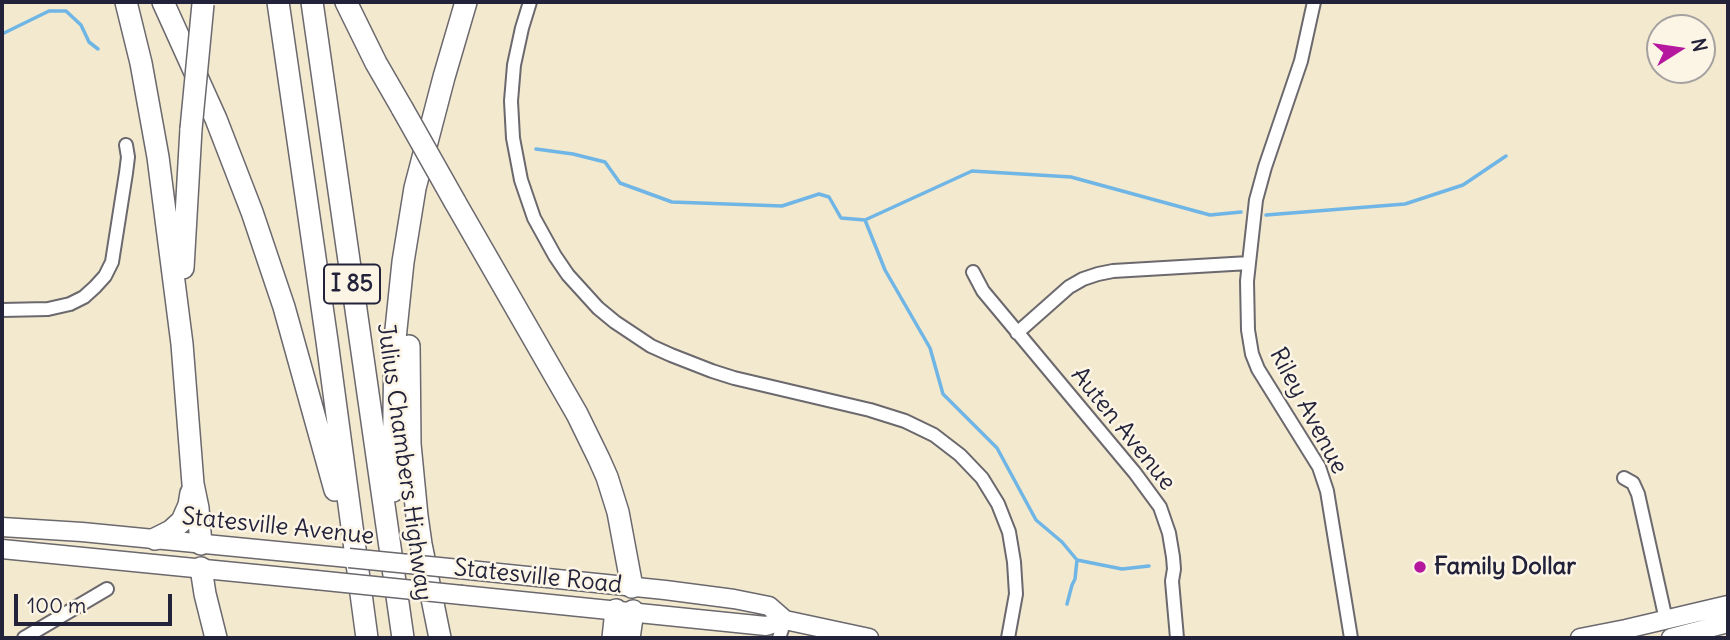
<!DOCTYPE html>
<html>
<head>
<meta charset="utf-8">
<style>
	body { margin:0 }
	#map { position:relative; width:1730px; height:640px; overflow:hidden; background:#f2e9ce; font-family:Delius,sans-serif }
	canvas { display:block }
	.frame { position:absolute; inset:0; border:4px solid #22223b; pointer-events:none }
	.north { position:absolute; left:1646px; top:14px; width:70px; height:70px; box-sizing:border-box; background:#fcf5e5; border:2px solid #a5a1a1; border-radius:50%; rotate:78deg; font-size:19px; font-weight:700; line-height:28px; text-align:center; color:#22223b }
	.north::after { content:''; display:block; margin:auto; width:24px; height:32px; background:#b5179e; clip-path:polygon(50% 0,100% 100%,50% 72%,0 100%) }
	.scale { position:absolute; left:14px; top:594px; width:158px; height:32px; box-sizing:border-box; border:4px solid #22223b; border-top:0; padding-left:9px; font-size:21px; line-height:24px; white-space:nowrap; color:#22223b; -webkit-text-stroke:5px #fcf5e5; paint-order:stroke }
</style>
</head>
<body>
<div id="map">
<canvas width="1730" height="640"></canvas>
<div class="frame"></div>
<div class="north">N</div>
<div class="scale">100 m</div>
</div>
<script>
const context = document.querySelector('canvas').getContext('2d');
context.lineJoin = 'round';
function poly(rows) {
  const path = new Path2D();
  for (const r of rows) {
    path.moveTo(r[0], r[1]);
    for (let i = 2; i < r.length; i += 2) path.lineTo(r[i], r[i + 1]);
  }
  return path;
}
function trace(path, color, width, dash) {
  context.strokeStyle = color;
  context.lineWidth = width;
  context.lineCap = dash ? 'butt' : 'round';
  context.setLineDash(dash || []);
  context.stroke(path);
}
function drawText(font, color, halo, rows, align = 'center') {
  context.font = font + ' Delius,sans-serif';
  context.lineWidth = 5;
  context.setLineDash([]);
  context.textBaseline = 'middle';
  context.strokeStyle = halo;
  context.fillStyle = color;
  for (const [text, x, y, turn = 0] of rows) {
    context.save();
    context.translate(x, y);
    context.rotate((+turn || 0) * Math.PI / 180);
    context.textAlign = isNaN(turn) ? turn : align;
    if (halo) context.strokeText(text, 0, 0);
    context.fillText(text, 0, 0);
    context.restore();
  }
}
const stream = poly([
	[2,34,49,11,66,11,81,25,89,42,98,49],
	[536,149,573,154,605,162,620,183,672,202,782,206,819,194,829,197,841,218,865,220,972,171,1071,177,1210,215,1241,212],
	[1266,215,1405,204,1463,185,1506,156],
	[865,220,885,270,930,348,943,394,997,448,1036,520,1062,542,1077,560,1122,569,1149,566],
	[1067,604,1072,585,1075,579,1077,560]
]);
const minor = poly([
	[530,2,522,28,514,65,511,101,513,138,521,180,534,218,555,256,568,275,598,308,615,322,651,346,671,355,712,371,734,378,870,410,905,421,934,435,960,455,982,478,998,504,1009,532,1014,562,1016,594,1008,638],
	[1314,2,1301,61,1265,167,1256,200,1247,281,1248,330,1252,354,1258,369,1319,467,1327,491,1351,638],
	[973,272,983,291,1135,473,1160,507,1169,533,1173,557,1174,569,1172,581,1177,638],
	[2,310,48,309,70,304,84,297,95,287,105,276,112,262,126,173,128,157,126,145],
	[1017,333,1069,287,1083,279,1098,274,1113,271,1249,263],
	[1624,478,1633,483,1638,494,1666,620],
	[24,638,107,589],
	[779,638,785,620]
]);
const secondary = poly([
	[2,527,82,532,349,558],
	[2,549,316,580],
	[459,569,665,590,734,599,769,606,785,620,869,638],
	[462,595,766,626,785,620],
	[1580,638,1626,629,1728,605],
	[1671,638,1728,623]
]);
const motorway = poly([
	[126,2,141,63,158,157,182,344,193,484,198,508,201,544],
	[163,2,216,119,252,212,284,307,335,490],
	[278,2,327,341,367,638],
	[312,2,403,638],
	[346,2,376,63,402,108],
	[455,202,577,414,599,459,607,477,618,512,632,587],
	[183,268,191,129],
	[409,346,410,444,417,516,421,544,440,638],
	[393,491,395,339,403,262,415,188,444,77,466,2],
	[155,539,171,531,182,521,189,505,191,493],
	[201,568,205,594,216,638],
	[613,638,616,610],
	[629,638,633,611]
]);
const secondaryBridge = poly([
	[349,558,459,569],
	[316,580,462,595]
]);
const motorwayBridge = poly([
	[402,108,455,202],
	[191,129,203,4]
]);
const markers = [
	[1420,567,7,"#b5179e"]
];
const shields = [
	[352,284,56]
];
const shieldNames = [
	["I 85",352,284]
];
const streetNames = [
	["Riley Avenue",1308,411,62],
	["Auten Avenue",1123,429,51],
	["Julius Chambers Highway",404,462,82],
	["Statesville Avenue",278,527,6],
	["Statesville Road",538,577,6]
];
const poiNames = [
	["Family Dollar",1434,567]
];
trace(stream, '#6fb5e5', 3.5);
trace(minor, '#6b686e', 16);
trace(secondary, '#6b686e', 21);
trace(motorway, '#6b686e', 24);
trace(minor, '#fff', 12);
trace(secondary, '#fff', 18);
trace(motorway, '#fff', 21);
trace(secondaryBridge, '#6b686e', 21, []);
trace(motorwayBridge, '#6b686e', 24, []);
trace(secondaryBridge, '#fff', 18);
trace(motorwayBridge, '#fff', 21);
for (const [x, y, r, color] of markers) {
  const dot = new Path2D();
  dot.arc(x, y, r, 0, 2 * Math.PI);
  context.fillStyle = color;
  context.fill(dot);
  trace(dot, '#fcf5e5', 2.5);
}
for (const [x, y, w] of shields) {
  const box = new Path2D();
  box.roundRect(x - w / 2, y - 19.5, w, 39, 5);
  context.fillStyle = '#fcf5e5';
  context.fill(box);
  trace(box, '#22223b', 2);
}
drawText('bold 23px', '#22223b', null, shieldNames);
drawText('24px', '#22223b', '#fcf5e5', streetNames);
drawText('bold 24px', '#22223b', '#fcf5e5', poiNames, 'left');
</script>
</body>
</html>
